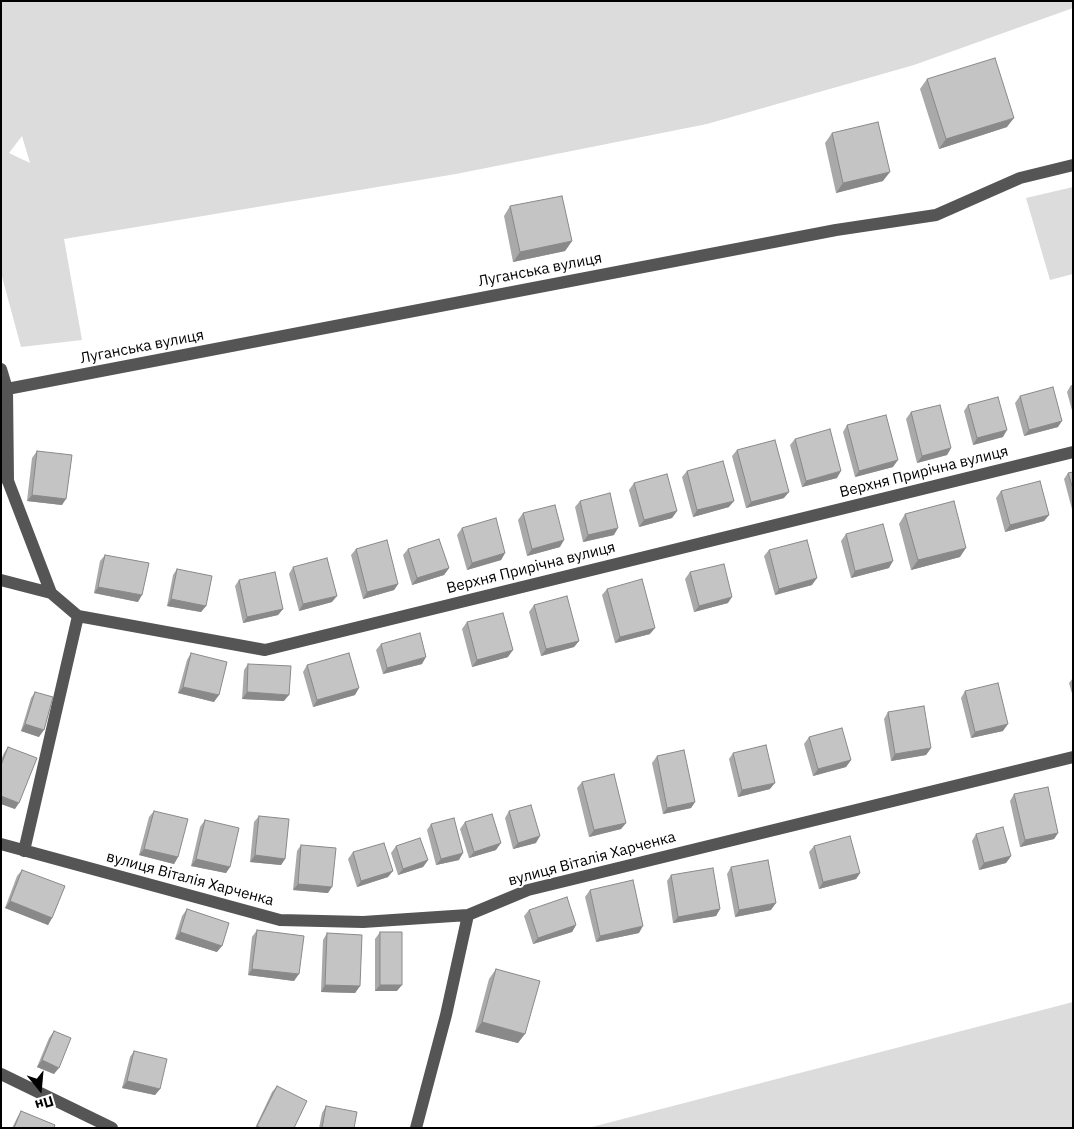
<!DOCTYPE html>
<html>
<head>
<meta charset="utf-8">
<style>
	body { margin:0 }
	#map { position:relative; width:1074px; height:1129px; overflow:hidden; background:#fff; font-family:"IBM Plex Sans",sans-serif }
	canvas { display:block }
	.frame { position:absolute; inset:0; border:2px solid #000; pointer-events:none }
	.north { position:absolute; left:15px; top:1064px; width:50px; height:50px; -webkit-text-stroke:4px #fff; paint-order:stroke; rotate:163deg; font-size:14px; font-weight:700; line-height:20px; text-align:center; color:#000 }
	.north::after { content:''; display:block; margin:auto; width:18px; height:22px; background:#000; clip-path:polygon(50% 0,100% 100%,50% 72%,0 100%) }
</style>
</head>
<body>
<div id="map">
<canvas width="1074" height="1129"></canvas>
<div class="frame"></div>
<div class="north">Пн</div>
</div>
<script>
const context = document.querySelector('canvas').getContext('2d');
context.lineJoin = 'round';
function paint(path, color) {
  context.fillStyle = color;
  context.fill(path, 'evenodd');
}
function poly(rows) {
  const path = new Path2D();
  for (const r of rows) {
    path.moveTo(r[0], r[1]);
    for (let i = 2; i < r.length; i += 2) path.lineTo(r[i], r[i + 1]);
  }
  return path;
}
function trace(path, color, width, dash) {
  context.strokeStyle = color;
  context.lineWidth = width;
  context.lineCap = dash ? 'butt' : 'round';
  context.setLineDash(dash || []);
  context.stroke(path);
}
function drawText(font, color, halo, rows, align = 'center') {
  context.font = font + ' "IBM Plex Sans",sans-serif';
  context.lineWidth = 4;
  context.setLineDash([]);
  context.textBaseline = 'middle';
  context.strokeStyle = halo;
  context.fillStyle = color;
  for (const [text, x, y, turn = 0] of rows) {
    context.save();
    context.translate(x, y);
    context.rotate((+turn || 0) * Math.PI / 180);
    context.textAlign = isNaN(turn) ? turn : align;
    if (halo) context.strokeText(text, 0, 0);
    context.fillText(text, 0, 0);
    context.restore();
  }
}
const green = poly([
	[1,1,1073,1,1073,8,914,65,707,124,456,174,64,239,82,340,21,347,1,273],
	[22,136,30,163,9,153],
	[1073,187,1073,274,1050,280,1026,198],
	[1073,1002,1073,1128,588,1128]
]);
const minor = poly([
	[1,369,7,389,8,481],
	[7,389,836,230,936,215,1020,178,1073,165],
	[1,472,8,481,51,593],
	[1,580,51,593,78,616,265,650,1073,452],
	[1,844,280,920,363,922,468,915,528,890,1073,757],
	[24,851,78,616],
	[1,1074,112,1128],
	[416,1128,446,1015,468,915]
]);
const wall = poly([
	[927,79,1007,127,939,149,920,89],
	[832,133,883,181,836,193,825,143],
	[510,206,572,241,565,251,513,262,504,216],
	[1071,385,1073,385,1073,414,1067,392],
	[1020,396,1058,427,1024,436,1015,403],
	[968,405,1003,437,973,445,964,411],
	[911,412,951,448,947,455,917,463,906,419],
	[847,425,893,467,855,477,843,432],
	[795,439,837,478,802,487,790,445],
	[737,450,784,498,746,508,732,456],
	[37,451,62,505,27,501,32,458],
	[687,471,729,507,693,517,682,477],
	[1073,472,1073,513,1064,479,1068,473],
	[634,483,677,511,672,518,639,527,629,490],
	[1001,491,1049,515,1044,521,1005,532,996,498],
	[580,501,614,535,583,542,575,507],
	[523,513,560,547,527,556,518,520],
	[905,514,960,557,911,570,899,524],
	[462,528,505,553,501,560,467,570,457,535],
	[846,534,889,568,851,578,841,541],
	[356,549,398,584,394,590,363,599,351,555],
	[408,549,449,568,444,575,412,585,403,555],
	[769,550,812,585,775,595,764,556],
	[105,555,138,602,94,593,100,561],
	[293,567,332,602,299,611,289,574],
	[177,569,206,606,201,612,167,606,173,575],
	[690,572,728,603,694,612,685,579],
	[239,580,283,609,278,615,243,623,235,586],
	[607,589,650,634,615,643,602,595],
	[534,605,579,641,574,647,541,656,529,612],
	[467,622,508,657,472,667,462,629],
	[381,644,422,664,383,674,376,650],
	[191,653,214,702,178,693,187,660],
	[248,664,284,701,242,699,244,670],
	[307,665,355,695,313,707,303,672],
	[1073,678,1073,697,1069,683],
	[965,691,1003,731,971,738,961,698],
	[35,692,39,737,21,731,31,698],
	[888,712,931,748,926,755,891,761,884,719],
	[809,737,851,760,846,767,813,776,804,744],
	[8,747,15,809,1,804,1,760,4,753],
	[733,753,770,789,738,797,729,759],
	[657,756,695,802,691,808,663,814,652,763],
	[582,782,626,823,621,829,589,837,577,788],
	[1014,794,1058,833,1054,839,1020,847,1010,801],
	[154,811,178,857,174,864,139,855,149,817],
	[509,811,536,843,513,849,505,818],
	[259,816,285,859,281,865,250,862,254,822],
	[205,820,230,867,226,873,191,866,200,827],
	[465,822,496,850,469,858,460,829],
	[431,824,459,860,436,865,427,830],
	[976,834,1011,856,1006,863,979,870,972,841],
	[301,845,328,893,293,890,297,851],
	[396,846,428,860,423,867,398,875,391,853],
	[814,846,860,873,856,879,819,889,809,852],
	[353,852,388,877,357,887,348,859],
	[731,867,771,910,735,917,727,874],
	[22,870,52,918,48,925,5,908,17,876],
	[671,875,720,909,716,916,673,923,667,881],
	[590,890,639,933,596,942,585,897],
	[187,909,217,952,175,939,182,916],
	[529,910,576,925,572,932,533,944,524,916],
	[257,930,294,981,248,975,252,937],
	[380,932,397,991,375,991,375,939],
	[327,933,360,986,355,993,321,992,323,940],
	[496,969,518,1043,475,1032,489,979],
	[54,1031,54,1074,37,1067,49,1038],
	[134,1051,160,1089,155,1095,122,1088,130,1057],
	[277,1086,294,1128,255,1128,272,1092],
	[326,1106,354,1128,319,1128,322,1113],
	[21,1111,54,1128,12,1128,17,1118]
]);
const shadedWall = poly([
	[1014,118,1007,127,939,149,946,139],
	[890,172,883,181,836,193,843,183],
	[572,241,565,251,513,262,520,252],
	[1062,421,1058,427,1024,436,1029,430],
	[1007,430,1003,437,973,445,977,438],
	[951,448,947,455,917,463,922,456],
	[898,460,893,467,855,477,859,471],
	[841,471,837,478,802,487,806,481],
	[789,492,784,498,746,508,751,502],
	[32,495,66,499,62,505,27,501],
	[734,501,729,507,693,517,697,510],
	[677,511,672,518,639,527,644,520],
	[1049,515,1044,521,1005,532,1010,525],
	[618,528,614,535,583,542,588,535],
	[564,540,560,547,527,556,532,549],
	[966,548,960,557,911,570,918,560],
	[505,553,501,560,467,570,472,563],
	[893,561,889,568,851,578,855,571],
	[449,568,444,575,412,585,417,578],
	[817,578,812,585,775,595,779,589],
	[398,584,394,590,363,599,367,592],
	[98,587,142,595,138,602,94,593],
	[337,596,332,602,299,611,303,604],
	[732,597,728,603,694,612,699,606],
	[171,599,206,606,201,612,167,606],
	[283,609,278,615,243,623,247,617],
	[655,628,650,634,615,643,620,637],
	[579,641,574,647,541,656,546,649],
	[513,650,508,657,472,667,477,660],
	[426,657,422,664,383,674,387,668],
	[183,687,219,695,214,702,178,693],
	[359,688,355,695,313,707,317,700],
	[247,692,289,695,284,701,242,699],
	[25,724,44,730,39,737,21,731],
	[1008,724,1003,731,971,738,975,732],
	[931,748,926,755,891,761,895,754],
	[851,760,846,767,813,776,818,769],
	[775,783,770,789,738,797,742,790],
	[1,796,19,803,15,809,1,804],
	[695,802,691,808,663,814,667,808],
	[626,823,621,829,589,837,594,830],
	[1058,833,1054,839,1020,847,1025,840],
	[540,836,536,843,513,849,518,843],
	[501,843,496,850,469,858,474,852],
	[144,849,178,857,174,864,139,855],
	[463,853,459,860,436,865,441,859],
	[255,855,285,859,281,865,250,862],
	[1011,856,1006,863,979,870,984,863],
	[196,859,230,867,226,873,191,866],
	[428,860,423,867,398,875,403,869],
	[393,871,388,877,357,887,361,881],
	[860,873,856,879,819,889,823,882],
	[298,884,332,887,328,893,293,890],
	[10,901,52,918,48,925,5,908],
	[776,903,771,910,735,917,739,910],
	[720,909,716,916,673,923,678,917],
	[576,925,572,932,533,944,538,938],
	[643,926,639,933,596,942,600,936],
	[180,932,222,946,217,952,175,939],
	[252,969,299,974,294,981,248,975],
	[325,985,360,986,355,993,321,992],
	[380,985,402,985,397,991,375,991],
	[482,1022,525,1034,518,1043,475,1032],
	[42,1060,59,1068,54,1074,37,1067],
	[127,1081,160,1089,155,1095,122,1088]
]);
const building = poly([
	[995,58,1014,118,946,139,927,79,995,58],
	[878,122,890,172,843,183,832,133,878,122],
	[562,196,572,241,520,252,510,206,562,196],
	[1053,387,1062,421,1029,430,1020,396,1053,387],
	[998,397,1007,430,977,438,968,405,998,397],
	[940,405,951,448,922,456,911,412,940,405],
	[886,415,898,460,859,471,847,425,886,415],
	[830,429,841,471,806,481,795,439,830,429],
	[775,440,789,492,751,502,737,450,775,440],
	[37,451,72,455,66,499,32,495,37,451],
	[723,461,734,501,697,510,687,471,723,461],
	[1073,472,1073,489,1068,473,1073,472],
	[667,474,677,511,644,520,634,483,667,474],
	[1040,481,1049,515,1010,525,1001,491,1040,481],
	[610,493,618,528,588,535,580,501,610,493],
	[954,501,966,548,918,560,905,514,954,501],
	[555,505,564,540,532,549,523,513,555,505],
	[496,518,505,553,472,563,462,528,496,518],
	[883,524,893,561,855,571,846,534,883,524],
	[439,539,449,568,417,578,408,549,439,539],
	[387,540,398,584,367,592,356,549,387,540],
	[807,540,817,578,779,589,769,550,807,540],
	[105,555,149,563,142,595,98,587,105,555],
	[327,558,337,596,303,604,293,567,327,558],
	[724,564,732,597,699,606,690,572,724,564],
	[177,569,212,576,206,606,171,599,177,569],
	[275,572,283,609,247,617,239,580,275,572],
	[642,579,655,628,620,637,607,589,642,579],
	[567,596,579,641,546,649,534,605,567,596],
	[503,613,513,650,477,660,467,622,503,613],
	[420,633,426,657,387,668,381,644,420,633],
	[191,653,227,662,219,695,183,687,191,653],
	[349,653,359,688,317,700,307,665,349,653],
	[248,664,291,666,289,695,247,692,248,664],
	[998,683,1008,724,975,732,965,691,998,683],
	[35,692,53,697,44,730,25,724,35,692],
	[924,706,931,748,895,754,888,712,924,706],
	[842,728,851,760,818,769,809,737,842,728],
	[766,745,775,783,742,790,733,753,766,745],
	[8,747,37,758,19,803,1,796,1,765,8,747],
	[684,750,695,802,667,808,657,756,684,750],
	[614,774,626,823,594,830,582,782,614,774],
	[1048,787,1058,833,1025,840,1014,794,1048,787],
	[531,805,540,836,518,843,509,811,531,805],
	[154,811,188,819,178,857,144,849,154,811],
	[492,814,501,843,474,852,465,822,492,814],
	[259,816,289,819,285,859,255,855,259,816],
	[454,818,463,853,441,859,431,824,454,818],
	[205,820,239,828,230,867,196,859,205,820],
	[1003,827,1011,856,984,863,976,834,1003,827],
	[850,836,860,873,823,882,814,846,850,836],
	[420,838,428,860,403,869,396,846,420,838],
	[384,843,393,871,361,881,353,852,384,843],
	[301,845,336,848,332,887,298,884,301,845],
	[768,860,776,903,739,910,731,867,768,860],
	[713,868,720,909,678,917,671,875,713,868],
	[22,870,65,886,52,918,10,901,22,870],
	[633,880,643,926,600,936,590,890,633,880],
	[567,897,576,925,538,938,529,910,567,897],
	[187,909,229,923,222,946,180,932,187,909],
	[257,930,304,936,299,974,252,969,257,930],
	[380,932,402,932,402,985,380,985,380,932],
	[327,933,362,935,360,986,325,985,327,933],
	[496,969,540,981,525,1034,482,1022,496,969],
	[54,1031,71,1038,59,1068,42,1060,54,1031],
	[134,1051,167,1059,160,1089,127,1081,134,1051],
	[277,1086,307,1101,294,1128,261,1128,257,1126,277,1086],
	[326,1106,357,1112,354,1128,322,1128,326,1106],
	[21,1111,55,1125,54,1128,14,1128,21,1111]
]);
const streetNames = [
	["Луганська вулиця",540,270,-11],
	["Луганська вулиця",142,347,-11],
	["Верхня Прирічна вулиця",924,472,-14],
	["Верхня Прирічна вулиця",531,568,-14],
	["вулиця Віталія Харченка",592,859,-15],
	["вулиця Віталія Харченка",190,879,15]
];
paint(green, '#dcdcdc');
trace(minor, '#555', 12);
paint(wall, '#a9a9a9');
paint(shadedWall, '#898989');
paint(building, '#c4c4c4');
trace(building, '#898989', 1);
drawText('15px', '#000', '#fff', streetNames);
</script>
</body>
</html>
